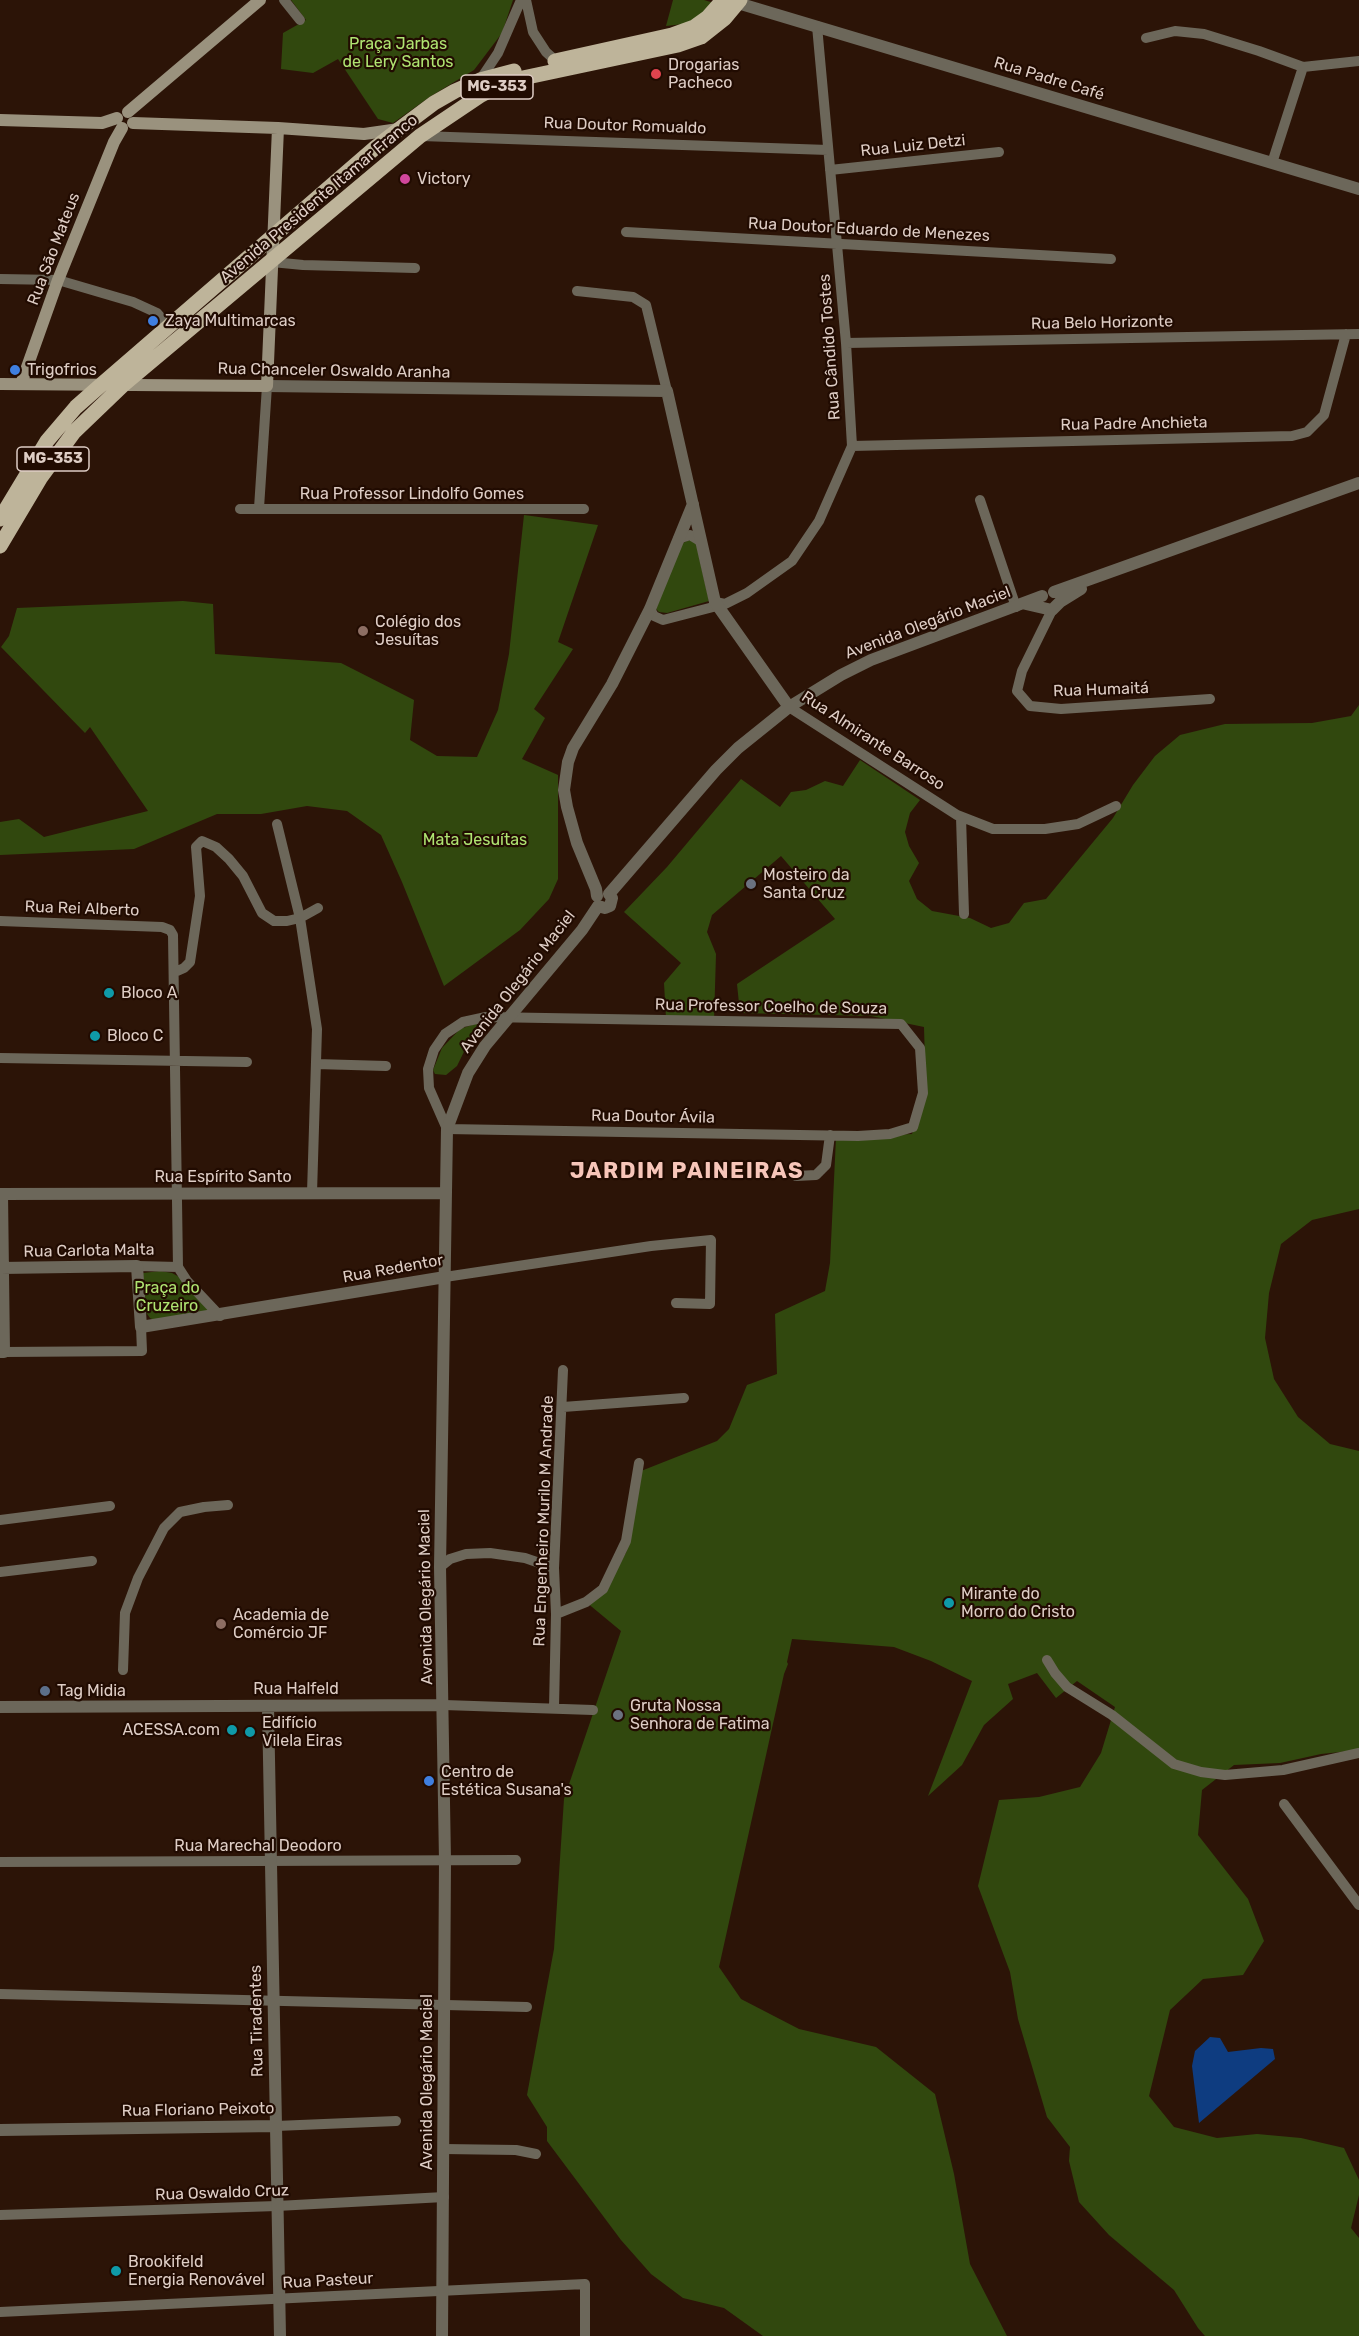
<!DOCTYPE html>
<html>
<head>
<meta charset="utf-8">
<style>
	body { margin:0 }
	canvas { display:block; background:#2c1407 }
</style>
</head>
<body>
<canvas width="1359" height="2336"></canvas>
<script>
const context = document.querySelector('canvas').getContext('2d');
context.lineJoin = 'round';
function paint(path, color) {
  context.fillStyle = color;
  context.fill(path, 'evenodd');
}
function poly(rows) {
  const path = new Path2D();
  for (const r of rows) {
    path.moveTo(r[0], r[1]);
    for (let i = 2; i < r.length; i += 2) path.lineTo(r[i], r[i + 1]);
  }
  return path;
}
function trace(path, color, width, dash) {
  context.strokeStyle = color;
  context.lineWidth = width;
  context.lineCap = dash ? 'butt' : 'round';
  context.setLineDash(dash || []);
  context.stroke(path);
}
function drawText(font, color, halo, rows, align = 'center') {
  context.font = font + ' Rubik,sans-serif';
  context.lineWidth = 4.5;
  context.setLineDash([]);
  context.textBaseline = 'middle';
  context.strokeStyle = halo;
  context.fillStyle = color;
  for (const [text, x, y, turn = 0] of rows) {
    context.save();
    context.translate(x, y);
    context.rotate((+turn || 0) * Math.PI / 180);
    context.textAlign = isNaN(turn) ? turn : align;
    if (halo) context.strokeText(text, 0, 0);
    context.fillText(text, 0, 0);
    context.restore();
  }
}
const green = poly([
	[291,0,513,0,502,33,474,70,431,96,393,123,378,119,338,59,313,73,281,69,283,33,306,20],
	[673,0,704,0,714,3,692,23,666,26],
	[524,515,598,525,558,642,573,649,534,709,545,718,522,759,558,775,558,879,549,899,520,930,444,986,402,882,381,835,347,811,307,806,261,814,217,814,134,849,0,855,0,822,19,819,44,837,148,811,90,727,85,733,1,647,9,636,17,608,183,601,213,604,215,654,341,663,414,700,410,740,437,756,477,757,498,710,509,654],
	[689,540,696,543,709,601,667,613,659,612,656,609,681,544],
	[1359,705,1359,1209,1312,1220,1281,1244,1269,1293,1265,1338,1274,1379,1298,1417,1330,1444,1359,1451,1359,1750,1321,1754,1280,1763,1234,1765,1202,1790,1198,1835,1248,1899,1264,1941,1243,1975,1203,1979,1170,2010,1149,2096,1174,2127,1217,2138,1257,2134,1301,2138,1344,2148,1359,2180,1359,2195,1351,2228,1359,2238,1359,2336,1205,2336,1198,2328,1174,2290,1109,2235,1079,2202,1069,2161,1070,2147,1047,2117,1018,2019,1010,1972,978,1886,999,1800,1039,1797,1080,1787,1101,1753,1115,1707,1077,1681,1056,1698,1037,1673,1008,1684,1013,1699,984,1725,962,1765,928,1796,972,1681,931,1661,894,1647,792,1639,787,1662,788,1664,784,1674,719,1967,741,1999,799,2029,876,2047,935,2094,954,2174,970,2264,1007,2336,763,2336,724,2308,683,2298,651,2274,621,2240,547,2141,547,2127,527,2095,554,1949,564,1799,621,1631,586,1602,626,1553,641,1471,717,1441,729,1429,747,1385,777,1374,775,1314,825,1291,830,1263,836,1138,912,1134,926,1096,924,1027,871,1016,740,1013,737,984,835,919,781,856,712,915,707,932,716,954,714,1020,666,1018,664,983,681,963,624,912,667,867,741,779,780,807,791,792,806,790,825,781,843,786,860,760,920,800,910,813,905,832,909,846,919,863,909,881,917,899,932,911,970,918,991,928,1009,923,1024,903,1046,899,1113,818,1133,785,1155,756,1180,735,1225,724,1312,723,1351,716],
	[478,1023,457,1066,446,1075,435,1074,433,1070,442,1048,460,1029],
	[160,1271,172,1273,181,1278,213,1314,158,1322,150,1318,145,1311,143,1273]
]);
const water = poly([
	[1210,2037,1220,2038,1228,2052,1261,2048,1273,2049,1275,2059,1199,2123,1192,2066,1195,2051]
]);
const minor = poly([
	[284,0,300,20],
	[526,0,533,32,546,52,556,61],
	[1146,38,1175,31,1204,34,1259,51,1303,67,1359,61],
	[480,80,498,53,521,0],
	[421,136,828,150],
	[1272,163,1303,67],
	[830,170,999,152],
	[626,232,1111,259],
	[272,262,303,265,415,268],
	[0,279,58,280,133,302,157,313,169,327],
	[577,291,633,297,646,305,667,391],
	[846,343,1359,334],
	[852,446,1292,436,1307,432,1324,415,1346,334],
	[980,500,1016,607],
	[259,508,267,386],
	[240,509,584,509],
	[678,539,690,535,700,541],
	[715,602,725,604,747,593,792,561,819,521,852,446,846,343,817,26],
	[650,609,654,616,663,620,717,606],
	[1052,610,1022,671,1017,691,1030,706,1061,709,1210,699],
	[789,707,957,815,993,829,1045,829,1078,824,1116,806],
	[961,817,964,914],
	[277,824,300,918,317,1029,312,1193],
	[0,921,162,927,170,930,173,935,178,1267,187,1281,220,1316],
	[175,972,184,968,190,962,200,896,196,847,202,841,216,847,229,859,243,876,262,913,274,921,287,921,300,918,318,908],
	[486,1017,901,1024,920,1048,923,1093,913,1127,890,1134,858,1136,447,1129,429,1088,428,1069,434,1050,445,1034,463,1022,486,1017],
	[0,1058,247,1062],
	[316,1064,386,1066],
	[796,1176,816,1175,826,1165,830,1135],
	[137,1266,178,1267],
	[445,1277,651,1246,711,1240,710,1304,676,1303],
	[4,1352,142,1351,141,1327],
	[563,1407,684,1398],
	[0,1520,110,1506],
	[440,1567,450,1559,466,1554,490,1553,525,1558,554,1568],
	[0,1572,92,1561],
	[556,1614,586,1602,603,1589,626,1541,639,1463],
	[1047,1660,1055,1673,1067,1687,1112,1715,1174,1764,1201,1772,1225,1775,1283,1770,1359,1753],
	[123,1670,125,1613,138,1578,164,1528,180,1512,204,1507,228,1505],
	[444,1705,593,1710],
	[554,1708,556,1614,554,1568,563,1370],
	[1284,1804,1359,1905],
	[0,1862,516,1860],
	[0,1994,527,2007],
	[276,2126,396,2121],
	[444,2149,516,2150,536,2154],
	[0,2215,277,2206,444,2197],
	[0,2312,585,2284,585,2336]
]);
const tertiary = poly([
	[731,1,1359,189],
	[267,386,667,391,715,602,789,707],
	[1054,592,1359,483],
	[1026,604,1052,610,1060,602,1081,589],
	[609,894,716,770,738,748,789,707,841,675,871,660,1042,596],
	[597,896,596,889,577,843,567,807,564,790,568,762,573,748,612,684,650,609,693,504],
	[598,906,605,908,610,906,612,898,609,894],
	[0,1194,446,1193],
	[1,1268,137,1266,141,1327,445,1277],
	[0,1352,4,1352,2,1194],
	[268,1706,280,2336],
	[0,1707,444,1705],
	[0,2130,276,2126],
	[442,2336,445,1861,440,1567,447,1129,468,1073,485,1046,582,930,598,906]
]);
const secondary = poly([
	[128,112,260,0],
	[0,120,102,123,117,118],
	[133,123,278,128,364,134,399,129],
	[0,384,267,386,278,128],
	[21,384,58,280,114,142,122,128]
]);
const primary = poly([
	[555,61,672,35,694,27,708,17,723,0],
	[0,519,47,441,76,407,101,385,376,147,402,127,434,103,455,91,480,80,514,71],
	[0,546,41,477,74,432,123,385,420,136,481,95,500,85,518,79,678,45,701,37,725,18,740,0]
]);
const markers = [
	[656,74,6,"#e0444e"],
	[405,179,6,"#d1479c"],
	[153,321,6,"#3f7fe0"],
	[15,370,6,"#3f7fe0"],
	[363,631,6,"#8d6e63"],
	[751,884,6,"#6b7280"],
	[109,993,6,"#0f9aa8"],
	[95,1036,6,"#0f9aa8"],
	[949,1603,6,"#0f9aa8"],
	[221,1624,6,"#8d6e63"],
	[45,1691,6,"#5c6f8a"],
	[618,1715,6,"#6b7280"],
	[232,1730,6,"#0f9aa8"],
	[250,1732,6,"#0f9aa8"],
	[429,1781,6,"#3f7fe0"],
	[116,2271,6,"#0f9aa8"]
];
const shields = [
	[497,87,72],
	[53,459,72]
];
const shieldNames = [
	["MG-353",497,87],
	["MG-353",53,459]
];
const parkNames = [
	["Praça Jarbas",398,44],
	["de Lery Santos",398,62],
	["Mata Jesuítas",475,840],
	["Praça do",167,1288],
	["Cruzeiro",167,1306]
];
const poiNames = [
	["Drogarias",668,65],
	["Pacheco",668,83],
	["Victory",417,179],
	["Zaya Multimarcas",165,321],
	["Trigofrios",27,370],
	["Colégio dos",375,622],
	["Jesuítas",375,640],
	["Mosteiro da",763,875],
	["Santa Cruz",763,893],
	["Bloco A",121,993],
	["Bloco C",107,1036],
	["Mirante do",961,1594],
	["Morro do Cristo",961,1612],
	["Academia de",233,1615],
	["Comércio JF",233,1633],
	["Tag Midia",57,1691],
	["Gruta Nossa",630,1706],
	["Senhora de Fatima",630,1724],
	["Edifício",262,1723],
	["Vilela Eiras",262,1741],
	["ACESSA.com",220,1730,"right"],
	["Centro de",441,1772],
	["Estética Susana's",441,1790],
	["Brookifeld",128,2262],
	["Energia Renovável",128,2280]
];
const streetNames = [
	["Rua Padre Café",1049,79,17],
	["Rua Doutor Romualdo",625,126,2],
	["Rua Luiz Detzi",913,146,-6],
	["Avenida Presidente Itamar Franco",319,199,-40],
	["Rua Doutor Eduardo de Menezes",869,230,3],
	["Rua São Mateus",54,249,-69],
	["Rua Belo Horizonte",1102,323,-1],
	["Rua Cândido Tostes",830,347,-94],
	["Rua Chanceler Oswaldo Aranha",334,371,1],
	["Rua Padre Anchieta",1134,424,-1],
	["Rua Professor Lindolfo Gomes",412,494],
	["Avenida Olegário Maciel",928,623,-21],
	["Rua Humaitá",1101,690,-2],
	["Rua Almirante Barroso",873,741,33],
	["Rua Rei Alberto",82,909,2],
	["Avenida Olegário Maciel",518,982,-52],
	["Rua Professor Coelho de Souza",771,1007,1],
	["Rua Doutor Ávila",653,1117,1],
	["Rua Espírito Santo",223,1177],
	["Rua Carlota Malta",89,1251,-1],
	["Rua Redentor",393,1269,-10],
	["Rua Engenheiro Murilo M Andrade",544,1521,-88],
	["Avenida Olegário Maciel",426,1597,-91],
	["Rua Halfeld",296,1689],
	["Rua Marechal Deodoro",258,1846],
	["Rua Tiradentes",257,2021,-91],
	["Avenida Olegário Maciel",427,2082,-90],
	["Rua Floriano Peixoto",198,2110,-1],
	["Rua Oswaldo Cruz",222,2193,-2],
	["Rua Pasteur",328,2281,-3]
];
const districtNames = [
	["JARDIM PAINEIRAS",687,1172]
];
paint(green, '#31480e');
paint(water, '#0e3c80');
trace(minor, '#6c675a', 10);
trace(tertiary, '#6c675a', 12);
trace(secondary, '#9a927e', 12);
trace(primary, '#beb49a', 15);
for (const [x, y, r, color] of markers) {
  const dot = new Path2D();
  dot.arc(x, y, r, 0, 2 * Math.PI);
  context.fillStyle = color;
  context.fill(dot);
  trace(dot, '#210b01', 2);
}
for (const [x, y, w] of shields) {
  const box = new Path2D();
  box.roundRect(x - w / 2, y - 12, w, 24, 4.5);
  context.fillStyle = '#210b01';
  context.fill(box);
  trace(box, '#decdc5', 1.5);
}
drawText('bold 15px', '#decdc5', null, shieldNames);
drawText('16px', '#afe471', '#210b01', parkNames);
drawText('16px', '#decdc5', '#210b01', poiNames, 'left');
drawText('16px', '#decdc5', '#210b01', streetNames);
context.letterSpacing = '1.5px';
drawText('bold 22px', '#f7c5b9', '#210b01', districtNames);
context.letterSpacing = '0px';
</script>
</body>
</html>
